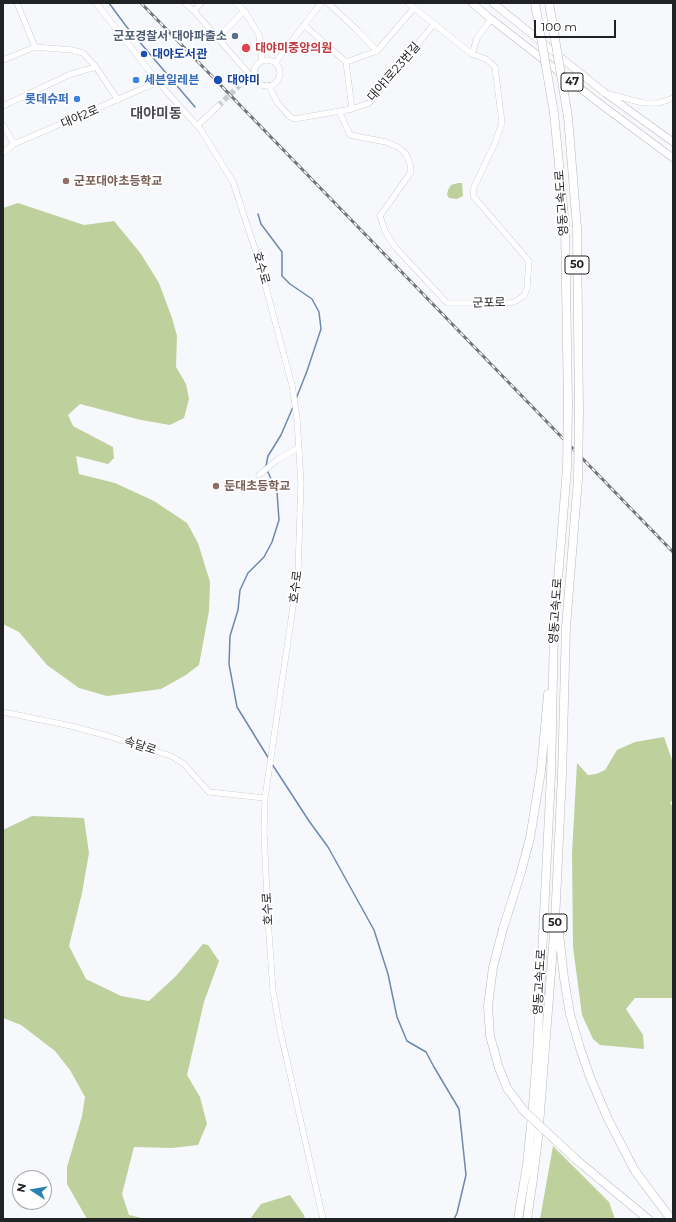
<!DOCTYPE html>
<html>
<head>
<meta charset="utf-8">
<style>
	body { margin:0 }
	#map { position:relative; width:676px; height:1222px; overflow:hidden; background:#f6f8fc; font-family:Montserrat,sans-serif }
	canvas { display:block }
	.frame { position:absolute; inset:0; border:4px solid #212223; pointer-events:none }
	.north { position:absolute; left:12px; top:1170px; width:40px; height:40px; box-sizing:border-box; background:#fff; border:1px solid #a6a7a7; border-radius:50%; rotate:282deg; font-size:11px; font-weight:700; line-height:16px; text-align:center; color:#212223 }
	.north::after { content:''; display:block; margin:auto; width:14px; height:18px; background:#2c82b1; clip-path:polygon(50% 0,100% 100%,50% 72%,0 100%) }
	.scale { position:absolute; left:534px; top:20px; width:82px; height:18px; box-sizing:border-box; border:2px solid #212223; border-top:0; padding-left:5px; font-size:12px; line-height:14px; white-space:nowrap; color:#212223; -webkit-text-stroke:3px #fff; paint-order:stroke }
</style>
</head>
<body>
<div id="map">
<canvas width="676" height="1222"></canvas>
<div class="frame"></div>
<div class="north">N</div>
<div class="scale">100 m</div>
</div>
<script>
const context = document.querySelector('canvas').getContext('2d');
context.lineJoin = 'round';
function paint(path, color) {
  context.fillStyle = color;
  context.fill(path, 'evenodd');
}
function poly(rows) {
  const path = new Path2D();
  for (const r of rows) {
    if (r.length === 3) {
      path.moveTo(r[0] + r[2], r[1]);
      path.arc(r[0], r[1], r[2], 0, 2 * Math.PI);
      continue;
    }
    path.moveTo(r[0], r[1]);
    for (let i = 2; i < r.length; i += 2) path.lineTo(r[i], r[i + 1]);
  }
  return path;
}
function trace(path, color, width, dash) {
  context.strokeStyle = color;
  context.lineWidth = width;
  context.lineCap = dash ? 'butt' : 'round';
  context.setLineDash(dash || []);
  context.stroke(path);
}
function drawText(font, color, halo, rows, align = 'center') {
  context.font = font + ' Montserrat,"Noto Sans KR",sans-serif';
  context.lineWidth = 3.5;
  context.setLineDash([]);
  context.textBaseline = 'middle';
  context.strokeStyle = halo;
  context.fillStyle = color;
  for (const [text, x, y, turn = 0] of rows) {
    context.save();
    context.translate(x, y);
    context.rotate((+turn || 0) * Math.PI / 180);
    context.textAlign = isNaN(turn) ? turn : align;
    if (halo) context.strokeText(text, 0, 0);
    context.fillText(text, 0, 0);
    context.restore();
  }
}
const green = poly([
	[458,183,462,183,463,196,457,199,449,198,447,195,448,190,451,185],
	[18,203,84,225,114,221,141,254,159,283,172,318,177,336,176,367,186,384,189,399,184,418,170,425,141,420,80,404,68,415,73,426,113,447,114,458,108,464,76,456,79,474,115,483,154,501,187,523,198,543,210,582,209,611,199,665,186,675,161,689,107,696,79,688,47,665,19,632,3,624,3,208],
	[664,737,673,763,673,800,670,803,673,807,673,998,635,998,626,1009,643,1035,644,1049,600,1045,593,1039,582,1015,573,947,572,853,577,763,588,775,596,774,605,770,617,750,635,742],
	[32,816,84,818,89,853,82,893,69,946,86,979,121,996,149,1001,176,976,203,944,208,945,219,961,204,1002,187,1075,200,1097,207,1124,198,1145,172,1148,134,1147,122,1194,129,1215,146,1219,87,1219,67,1184,67,1167,82,1116,85,1097,70,1070,55,1051,21,1025,3,1018,3,830],
	[553,1146,609,1202,615,1219,540,1219],
	[290,1195,304,1215,305,1219,250,1219,261,1204]
]);
const stream = poly([
	[109,3,126,26,195,107],
	[258,214,261,224,282,252,282,276,290,284,312,299,319,312,321,329,307,371,296,399],
	[266,466,268,456,281,435,293,407],
	[267,470,277,492,279,520,272,542,264,557,248,573,240,590,238,610,230,636,229,664,237,707,269,759],
	[272,764,309,821,328,847,374,930,388,974,397,1017,407,1041,426,1052,434,1067,459,1109,466,1175,457,1213,454,1219]
]);
const minorTunnel = poly([
	[218,106,241,84]
]);
const minor = poly([
	[17,3,35,47],
	[96,3,158,82,201,130,233,182,258,258,292,385,297,418,301,483,298,572,265,798,264,832,268,919,273,991,280,1030,323,1219],
	[185,3,194,11,250,75],
	[236,3,245,12,259,35,262,61],
	[328,3,355,28,377,51,414,8],
	[194,11,201,3],
	[304,25,346,62,352,109],
	[218,38,244,11],
	[472,54,477,38,491,19],
	[3,60,35,47,72,50,83,53,96,67,118,100],
	[267,73,13],
	[346,62,377,51],
	[275,63,321,3],
	[241,84,250,75,254,75],
	[269,86,277,102,289,116,294,119,352,109,369,103,434,24],
	[609,94,643,103,659,103,673,98],
	[3,106,71,74,96,67],
	[339,111,350,135,386,142,398,147,406,154,410,164,411,172,380,216,385,231,395,247,447,303,510,303,516,301,524,296,527,288,529,261,473,196,474,187,495,143,502,123,495,67,486,59,472,54,408,3],
	[3,125,14,144],
	[198,125,218,106],
	[3,153,14,144,158,82],
	[259,475,277,460,298,448],
	[3,712,71,726,108,736,171,756,184,764,209,792,265,798]
]);
const major = poly([
	[472,3,491,19,599,103,673,158],
	[493,3,605,93,673,142]
]);
const highway = poly([
	[554,113,565,226,568,404],
	[568,117,577,228,579,413],
	[558,924,564,978,570,1014,580,1048,590,1077,608,1119,635,1171,671,1219],
	[503,929,521,872,530,838,541,771,548,694],
	[579,1162,648,1219],
	[518,1219,527,1165,533,1105,537,1054,551,775,554,628,567,468],
	[527,1219,533,1179,538,1138,555,921,562,775,566,627,578,479]
]);
const rail = poly([
	[141,3,673,552]
]);
const highwayBridge = poly([
	[535,3,554,113],
	[549,3,568,117],
	[567,468,568,404],
	[578,479,579,413],
	[503,929,493,967,488,1006,490,1036,499,1068,507,1088,524,1111,579,1162]
]);
const markers = [
	[235,36,4,"#5c6f8a"],
	[246,48,5,"#e0444e"],
	[144,54,4,"#1a4fb4"],
	[136,80,4,"#3f7fe0"],
	[218,80,5,"#1a4fb4"],
	[77,99,4,"#3f7fe0"],
	[66,181,4,"#8d6e63"],
	[216,486,4,"#8d6e63"]
];
const shields = [
	[572,82,22],
	[577,265,24],
	[555,923,24]
];
const shieldNames = [
	["47",572,82],
	["50",577,265],
	["50",555,923]
];
const serviceNames = [
	["군포경찰서 대야파출소",227,36]
];
const healthNames = [
	["대야미중앙의원",255,48]
];
const transitNames = [
	["대야도서관",152,54],
	["대야미",227,80]
];
const streetNames = [
	["대야1로23번길",394,72,-49],
	["대야2로",80,117,-23],
	["영동고속도로",562,203,-94],
	["호수로",261,268,74],
	["군포로",489,303,-1],
	["호수로",296,587,-83],
	["영동고속도로",556,611,-86],
	["속달로",140,746,18],
	["호수로",268,909,-93],
	["영동고속도로",540,982,-87]
];
const shopNames = [
	["세븐일레븐",144,80],
	["롯데슈퍼",69,99,"right"]
];
const educationNames = [
	["군포대야초등학교",74,181],
	["둔대초등학교",224,486]
];
const quarterNames = [
	["대야미동",156,114]
];
paint(green, '#bed19c');
trace(stream, '#6d88af', 1.5);
trace(minorTunnel, '#cbcdd1', 5.5, [5.5, 3]);
trace(minor, '#b7b9bd', 6);
trace(major, '#b7b9bd', 8);
trace(highway, '#b7b9bd', 9);
trace(minor, '#fff', 5.5);
trace(major, '#fff', 7);
trace(highway, '#fff', 8);
trace(rail, '#737476', 3);
trace(rail, '#fff', 1.5, [4.5]);
trace(highwayBridge, '#b7b9bd', 9, []);
trace(highwayBridge, '#fff', 8);
for (const [x, y, r, color] of markers) {
  const dot = new Path2D();
  dot.arc(x, y, r, 0, 2 * Math.PI);
  context.fillStyle = color;
  context.fill(dot);
  trace(dot, '#fff', 1.5);
}
for (const [x, y, w] of shields) {
  const box = new Path2D();
  box.roundRect(x - w / 2, y - 9, w, 18, 3);
  context.fillStyle = '#fff';
  context.fill(box);
  trace(box, '#212223', 1);
}
drawText('bold 11px', '#212223', null, shieldNames);
drawText('bold 12px', '#4e5e75', '#fff', serviceNames, 'right');
drawText('bold 12px', '#be3a42', '#fff', healthNames, 'left');
drawText('bold 12px', '#164399', '#fff', transitNames, 'left');
drawText('12px', '#212223', '#fff', streetNames);
drawText('bold 12px', '#366cbe', '#fff', shopNames, 'left');
drawText('bold 12px', '#785e54', '#fff', educationNames, 'left');
drawText('bold 14px', '#4b4d50', '#fff', quarterNames);
</script>
</body>
</html>
